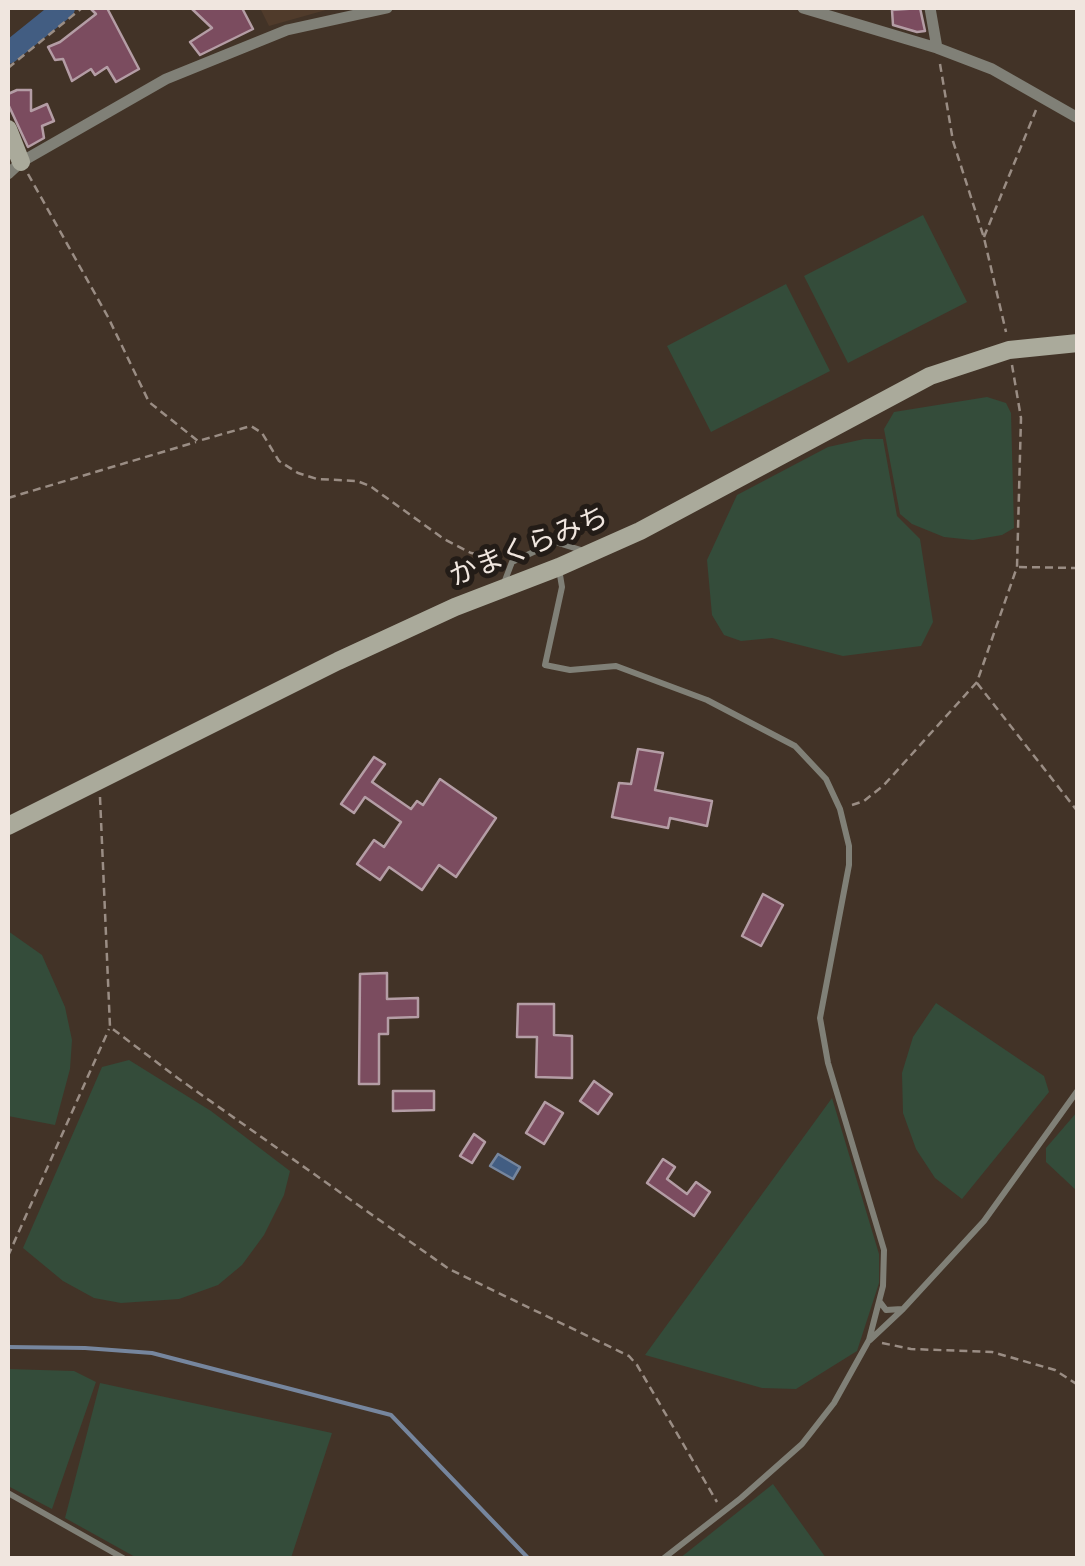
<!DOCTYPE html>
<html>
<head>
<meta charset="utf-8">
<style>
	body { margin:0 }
	#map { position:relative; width:1085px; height:1566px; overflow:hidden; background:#423327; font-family:"PT Sans",sans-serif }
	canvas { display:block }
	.frame { position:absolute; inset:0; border:10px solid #f0e6df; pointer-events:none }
</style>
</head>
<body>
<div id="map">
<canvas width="1085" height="1566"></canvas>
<div class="frame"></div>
</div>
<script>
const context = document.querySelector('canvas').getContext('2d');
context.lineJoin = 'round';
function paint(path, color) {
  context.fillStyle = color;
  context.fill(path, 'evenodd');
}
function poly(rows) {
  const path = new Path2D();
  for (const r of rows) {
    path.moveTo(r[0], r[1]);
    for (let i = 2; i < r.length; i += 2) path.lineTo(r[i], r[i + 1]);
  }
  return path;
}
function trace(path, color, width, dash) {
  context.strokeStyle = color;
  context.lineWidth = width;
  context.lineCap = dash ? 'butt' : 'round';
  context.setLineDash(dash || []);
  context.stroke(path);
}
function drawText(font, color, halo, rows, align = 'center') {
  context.font = font + ' "PT Sans","Noto Sans JP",sans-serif';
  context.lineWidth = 10;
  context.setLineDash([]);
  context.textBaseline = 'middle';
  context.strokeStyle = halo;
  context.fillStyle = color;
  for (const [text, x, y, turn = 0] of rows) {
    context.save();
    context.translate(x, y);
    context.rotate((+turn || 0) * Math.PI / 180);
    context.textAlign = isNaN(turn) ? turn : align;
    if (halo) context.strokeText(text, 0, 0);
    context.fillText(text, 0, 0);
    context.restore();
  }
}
const built = poly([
	[260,8,333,8,269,26]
]);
const green = poly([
	[923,215,967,302,848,363,804,276],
	[786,284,830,371,711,432,667,346],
	[987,397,1006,403,1011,413,1014,528,1002,535,973,540,944,537,912,524,900,514,884,429,894,412],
	[864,439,883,439,897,516,920,539,933,622,921,646,843,656,772,638,741,641,724,635,712,615,707,560,737,495,828,447],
	[8,931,42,955,65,1007,72,1040,70,1069,55,1125,8,1116],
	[936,1003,1044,1076,1049,1092,962,1199,935,1178,916,1149,903,1113,902,1073,913,1037],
	[129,1060,211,1111,290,1171,284,1195,264,1235,242,1265,218,1285,179,1299,121,1303,94,1298,63,1281,23,1248,102,1067],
	[832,1098,879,1254,879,1283,857,1351,796,1389,762,1388,645,1355],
	[1077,1112,1077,1191,1046,1162,1046,1148],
	[8,1369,74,1371,96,1382,52,1509,8,1486],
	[100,1383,332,1433,291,1558,137,1558,65,1518],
	[773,1484,826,1558,680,1558]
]);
const water = poly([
	[498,1154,520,1167,513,1179,490,1166,498,1154]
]);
const stream = poly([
	[8,1347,85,1348,152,1353,391,1415,528,1558]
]);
const river = poly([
	[8,53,64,8]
]);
const building = poly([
	[90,8,107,8,139,69,116,82,107,67,95,75,91,69,72,81,63,59,55,60,48,47,60,42,96,14,90,8],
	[191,8,242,8,253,29,200,55,190,42,212,28,191,8],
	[920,8,925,31,917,32,893,25,892,10,920,8],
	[17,90,31,90,31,111,47,104,54,121,42,126,44,138,28,147,8,104,8,94,17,90],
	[638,749,663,753,655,790,712,801,707,826,670,818,668,828,612,817,619,783,631,784,638,749],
	[374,757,385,764,372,782,411,809,417,801,423,805,440,779,496,818,456,877,439,865,422,890,389,867,380,880,357,864,374,840,384,847,401,822,365,797,354,813,341,804,374,757],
	[763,894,783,905,761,946,742,936,763,894],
	[387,973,387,999,418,998,418,1017,388,1018,388,1034,379,1034,379,1084,359,1084,360,974,387,973],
	[518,1004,554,1004,554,1035,572,1036,572,1078,536,1077,537,1037,517,1037,518,1004],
	[594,1081,612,1094,598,1114,580,1101,594,1081],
	[393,1091,434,1091,434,1110,393,1111,393,1091],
	[545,1102,563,1113,544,1144,526,1133,545,1102],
	[474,1134,485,1142,472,1163,460,1156,474,1134],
	[663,1159,675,1167,667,1179,687,1194,696,1182,710,1192,694,1216,647,1183,663,1159]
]);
const path = poly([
	[940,64,953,141,984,238,1006,332],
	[8,68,82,8],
	[28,174,108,317,149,402,198,441,251,426,262,433,279,461,298,473,317,479,357,481,370,486,444,539,471,553,502,557],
	[984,237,1036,110],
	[8,498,196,442],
	[1019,567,1078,568],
	[977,683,1078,812],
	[100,797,110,1027,179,1079,449,1269,629,1356,637,1365,717,1502],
	[852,805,864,801,884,785,977,682,1017,567,1021,418,1012,365],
	[8,1256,109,1029],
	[882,1343,911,1349,992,1352,1055,1370,1078,1385]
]);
const lane = poly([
	[559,569,562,587,545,665,570,670,616,666,707,700,795,746,826,779,840,809,849,846,849,865,820,1018,828,1063,884,1250,883,1286,869,1340,834,1403,802,1444,741,1498,664,1558],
	[504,583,512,562,555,542,581,550],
	[880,1302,886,1310,902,1309],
	[870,1340,903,1309,984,1221,1078,1090],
	[8,1493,123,1558]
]);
const street = poly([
	[803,8,937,48,992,69,1078,118],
	[930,8,937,48],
	[8,174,21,162,166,79,287,30,387,8]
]);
const secondary = poly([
	[8,129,21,162],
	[8,826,338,661,455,607,559,567,640,531,930,376,1009,350,1078,343]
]);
const streetNames = [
	["かまくらみち",529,547,-22]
];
paint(built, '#503b2b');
paint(green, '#344c3a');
paint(water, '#425d82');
trace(water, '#76869e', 2.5);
trace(stream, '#76869e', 4);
trace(river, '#425d82', 22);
paint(building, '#7b4c5f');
trace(building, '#b49da5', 2.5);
trace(path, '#9a8d84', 2.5, [8, 5]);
trace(lane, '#808077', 6);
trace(street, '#808077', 11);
trace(secondary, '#aaaa9b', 18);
drawText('28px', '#f0e6df', '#231c17', streetNames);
</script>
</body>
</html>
